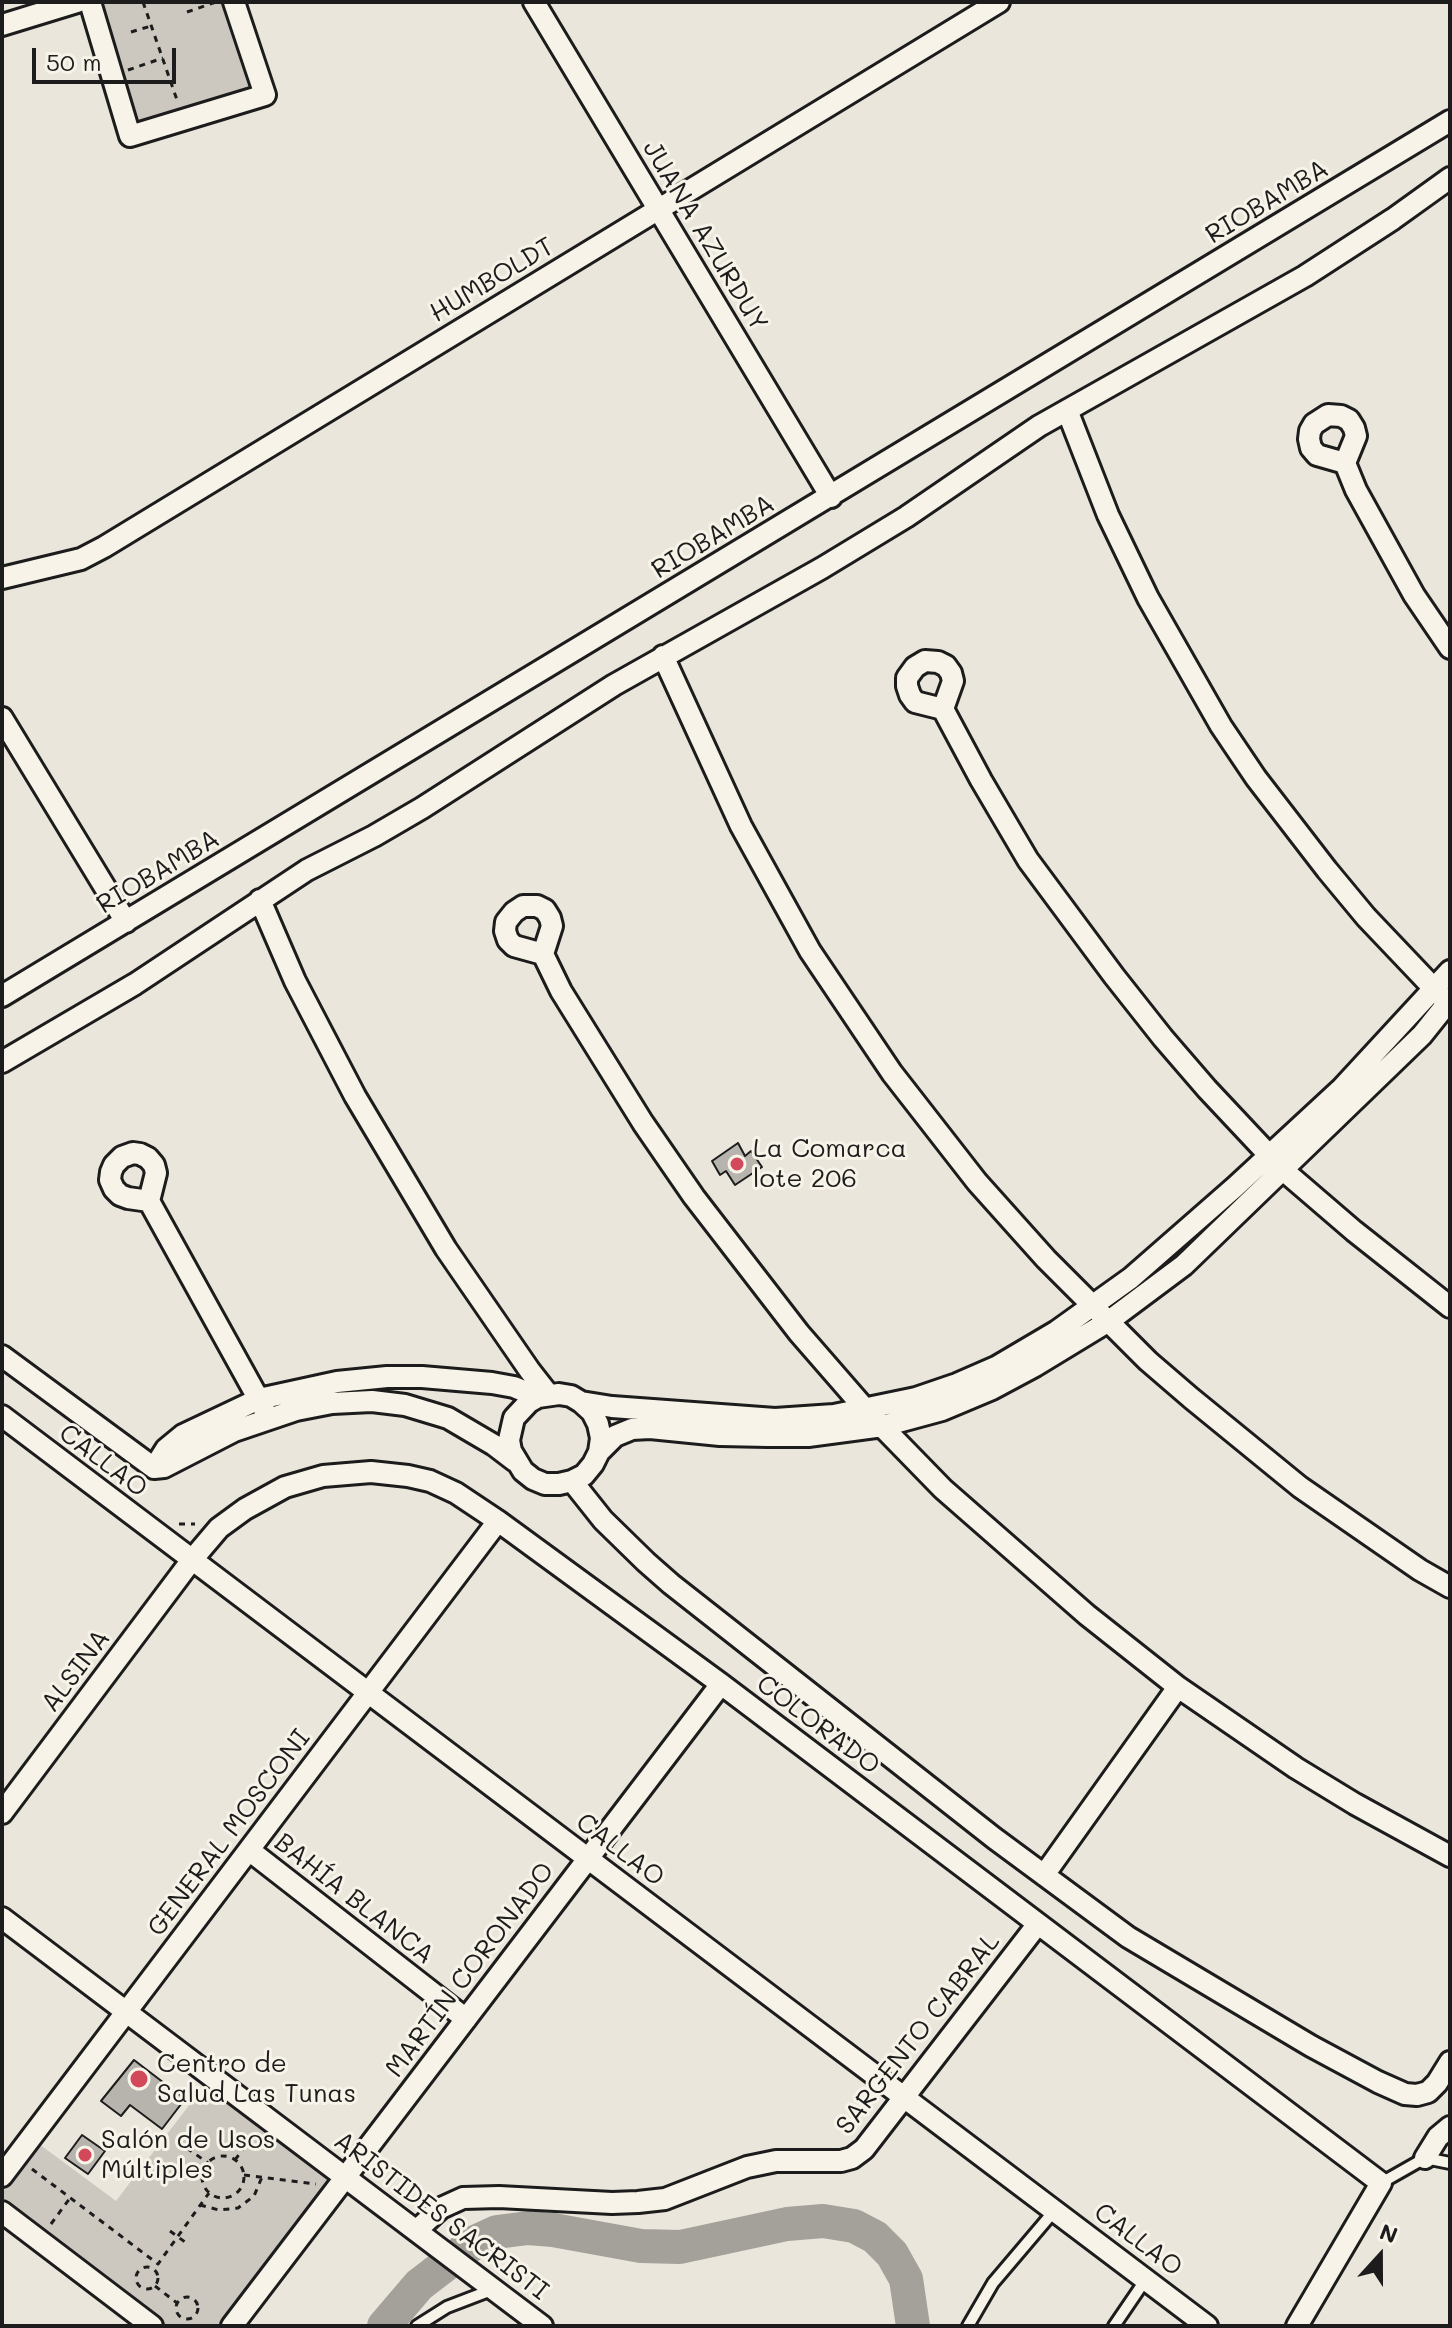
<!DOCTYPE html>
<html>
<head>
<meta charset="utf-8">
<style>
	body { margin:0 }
	#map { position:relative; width:1452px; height:2328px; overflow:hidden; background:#eae6dc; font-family:Mali,sans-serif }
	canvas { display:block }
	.frame { position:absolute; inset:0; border:4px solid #1c1c1c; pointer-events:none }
	.north { position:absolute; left:1340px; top:2216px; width:80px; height:80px; -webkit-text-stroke:6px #f7f3e8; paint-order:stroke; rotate:21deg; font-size:22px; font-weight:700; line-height:32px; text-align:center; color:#1c1c1c }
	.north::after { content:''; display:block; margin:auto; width:28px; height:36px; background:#1c1c1c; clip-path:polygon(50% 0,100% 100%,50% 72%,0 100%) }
	.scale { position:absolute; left:32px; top:48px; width:144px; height:36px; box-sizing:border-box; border:4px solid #1c1c1c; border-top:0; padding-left:10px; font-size:24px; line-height:28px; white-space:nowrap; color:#1c1c1c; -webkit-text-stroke:6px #f7f3e8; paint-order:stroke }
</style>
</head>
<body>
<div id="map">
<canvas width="1452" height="2328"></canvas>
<div class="frame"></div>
<div class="north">N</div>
<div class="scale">50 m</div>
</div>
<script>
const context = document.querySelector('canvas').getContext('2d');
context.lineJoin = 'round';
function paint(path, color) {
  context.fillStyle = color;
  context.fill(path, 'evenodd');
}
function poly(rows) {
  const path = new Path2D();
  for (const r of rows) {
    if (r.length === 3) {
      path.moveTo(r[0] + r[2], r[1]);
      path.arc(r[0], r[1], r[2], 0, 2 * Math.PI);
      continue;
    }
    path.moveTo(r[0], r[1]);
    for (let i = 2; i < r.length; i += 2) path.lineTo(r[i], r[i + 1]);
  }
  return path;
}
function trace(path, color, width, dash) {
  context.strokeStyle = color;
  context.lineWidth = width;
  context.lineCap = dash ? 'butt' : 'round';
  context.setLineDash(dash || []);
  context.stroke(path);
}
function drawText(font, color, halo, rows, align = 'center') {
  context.font = font + ' Mali,sans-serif';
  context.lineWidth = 6;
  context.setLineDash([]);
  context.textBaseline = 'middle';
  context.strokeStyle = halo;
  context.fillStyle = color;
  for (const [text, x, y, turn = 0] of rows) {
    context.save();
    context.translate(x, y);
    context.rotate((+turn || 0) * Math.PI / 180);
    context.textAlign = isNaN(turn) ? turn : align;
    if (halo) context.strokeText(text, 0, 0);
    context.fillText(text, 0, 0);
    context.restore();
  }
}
const green = poly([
	[106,2,225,2,251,88,134,122,99,4],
	[206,2083,333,2179,220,2326,166,2326,2,2201,2,2193,39,2144,116,2201]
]);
const river = poly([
	[384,2326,419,2285,475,2242,497,2232,528,2228,553,2230,641,2246,680,2247,787,2224,823,2221,854,2226,875,2237,892,2254,906,2279,913,2326]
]);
const building = poly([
	[738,1143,745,1156,751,1151,762,1167,735,1185,726,1171,720,1175,712,1161,738,1143],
	[134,2060,185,2099,162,2129,130,2105,121,2116,101,2101,134,2060],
	[82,2135,105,2151,88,2174,65,2158,82,2135]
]);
const path = poly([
	[143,2,177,100],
	[187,12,216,2],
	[131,32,151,26],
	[128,70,163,58],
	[179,1524,195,1524],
	[177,2141,208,2163],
	[223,2177,21],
	[235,2160,254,2134],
	[32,2169,158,2264,209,2193],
	[244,2175,316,2184],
	[200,2205,219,2210,238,2208,254,2196,262,2177],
	[51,2224,70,2198],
	[170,2231,185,2242],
	[147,2278,11],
	[155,2286,177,2303],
	[187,2308,11]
]);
const service = poly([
	[1381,2183,1425,2158,1450,2163],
	[417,2326,447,2307,494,2289],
	[968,2326,993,2283,1055,2210],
	[1114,2326,1146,2279]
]);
const minor = poly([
	[90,2,130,136,265,95,234,2],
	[534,2,831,497],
	[2,25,77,2],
	[1067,410,1108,515,1148,598,1221,726,1256,778,1327,870,1366,917,1443,998],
	[1345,463,1317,455,1311,448,1309,439,1310,431,1314,424,1328,415,1341,416,1349,420,1354,428,1356,436,1345,463,1356,490,1414,595,1450,648],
	[2,578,81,559,104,547,999,2],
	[663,656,741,826,810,951,892,1073,977,1182,1046,1259,1148,1361,1191,1398,1300,1487,1420,1570,1450,1587],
	[943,709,915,702,910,695,907,686,907,678,915,667,925,661,938,662,946,666,951,673,953,681,943,709,981,780,1028,860,1114,976,1163,1038,1207,1089,1283,1170,1354,1231,1450,1307],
	[2,718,126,922],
	[260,900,295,981,355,1096,446,1249,530,1371,548,1394],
	[543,954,514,946,508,940,505,931,506,922,514,912,523,906,537,906,545,910,550,918,552,926,543,954,561,991,643,1123,694,1197,799,1333,866,1410,943,1489,1087,1615,1178,1687,1296,1768,1355,1804,1450,1856],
	[2,996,1450,121],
	[2,1062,135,984,307,870,374,836,422,808,614,685,822,568,906,517,1039,426,1305,276,1393,219,1450,178],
	[149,1201,128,1198,120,1195,114,1189,110,1180,111,1172,114,1165,122,1157,133,1153,140,1154,148,1158,154,1165,156,1173,149,1201,264,1409],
	[2,1356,154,1468,164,1467,234,1431,296,1410,332,1403,372,1401,405,1405,448,1418,494,1445,515,1461],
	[581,1402,612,1407,775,1419,834,1415,916,1398,957,1384,996,1367,1057,1331,1131,1278,1235,1187,1342,1088,1450,971],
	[2,1416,1207,2326],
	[599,1452,615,1436,632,1429,650,1428,720,1435,768,1436,808,1436,883,1426,942,1410,992,1389,1035,1366,1109,1321,1184,1265,1422,1035,1450,1000],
	[154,1468,166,1449,183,1435,259,1399,337,1382,387,1377,422,1377,492,1383,514,1387,538,1397,559,1394,571,1396,581,1402,592,1412,598,1424,601,1438,599,1452,593,1464,584,1475,572,1481,559,1484,545,1484,533,1479,523,1471,511,1451,509,1440,514,1418,529,1402,538,1397],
	[572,1481,603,1520,646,1562,671,1584,994,1838,1128,1937,1311,2046,1378,2082,1405,2094,1417,2095,1428,2092,1437,2083,1450,2062],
	[2,1813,191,1561,219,1528,245,1509,285,1487,323,1476,371,1472,408,1476,430,1481,456,1493,498,1521,721,1684,1381,2183,1297,2326],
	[249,1850,466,2019],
	[1044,1875,1178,1687],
	[2,1918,542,2326],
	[1425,2158,1438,2137,1450,2127],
	[2,2176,498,1521],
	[2,2212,152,2326],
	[417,2230,441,2208,463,2198,499,2197,612,2203,638,2202,665,2199,747,2167,776,2161,841,2161,852,2158,864,2149,1037,1925],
	[232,2326,721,1684]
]);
const markers = [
	[737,1164,8,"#d1495b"],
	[139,2079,10,"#d1495b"],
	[85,2155,8,"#d1495b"]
];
const streetNames = [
	["RIOBAMBA",1267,202,-31],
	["JUANA AZURDUY",705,236,59],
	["HUMBOLDT",492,280,-31],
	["RIOBAMBA",713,537,-31],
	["RIOBAMBA",158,872,-31],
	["CALLAO",103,1461,37],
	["ALSINA",76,1671,-53],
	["COLORADO",818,1725,37],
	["GENERAL MOSCONI",229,1833,-53],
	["CALLAO",620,1850,37],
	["BAHÍA BLANCA",354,1899,38],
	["MARTÍN CORONADO",470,1970,-53],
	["SARGENTO CABRAL",918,2034,-52],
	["ARISTIDES SACRISTI",441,2216,37],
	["CALLAO",1138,2240,37]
];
const poiNames = [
	["La Comarca",753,1149],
	["lote 206",753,1179],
	["Centro de",157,2064],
	["Salud Las Tunas",157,2094],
	["Salón de Usos",101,2140],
	["Múltiples",101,2170]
];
paint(green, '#ccc8c0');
trace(river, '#a3a19a', 34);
paint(building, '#b6b4ac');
trace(building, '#1c1c1c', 2);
trace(service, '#1c1c1c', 16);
trace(minor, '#1c1c1c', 26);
trace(path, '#1c1c1c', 3, [6, 6]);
trace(service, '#f7f3e8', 10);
trace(minor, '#f7f3e8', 20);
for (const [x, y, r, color] of markers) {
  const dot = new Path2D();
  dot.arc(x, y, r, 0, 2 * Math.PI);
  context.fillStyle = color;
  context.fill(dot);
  trace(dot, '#f7f3e8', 3);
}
drawText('26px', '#1c1c1c', '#f7f3e8', streetNames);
drawText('26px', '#1c1c1c', '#f7f3e8', poiNames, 'left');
</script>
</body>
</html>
